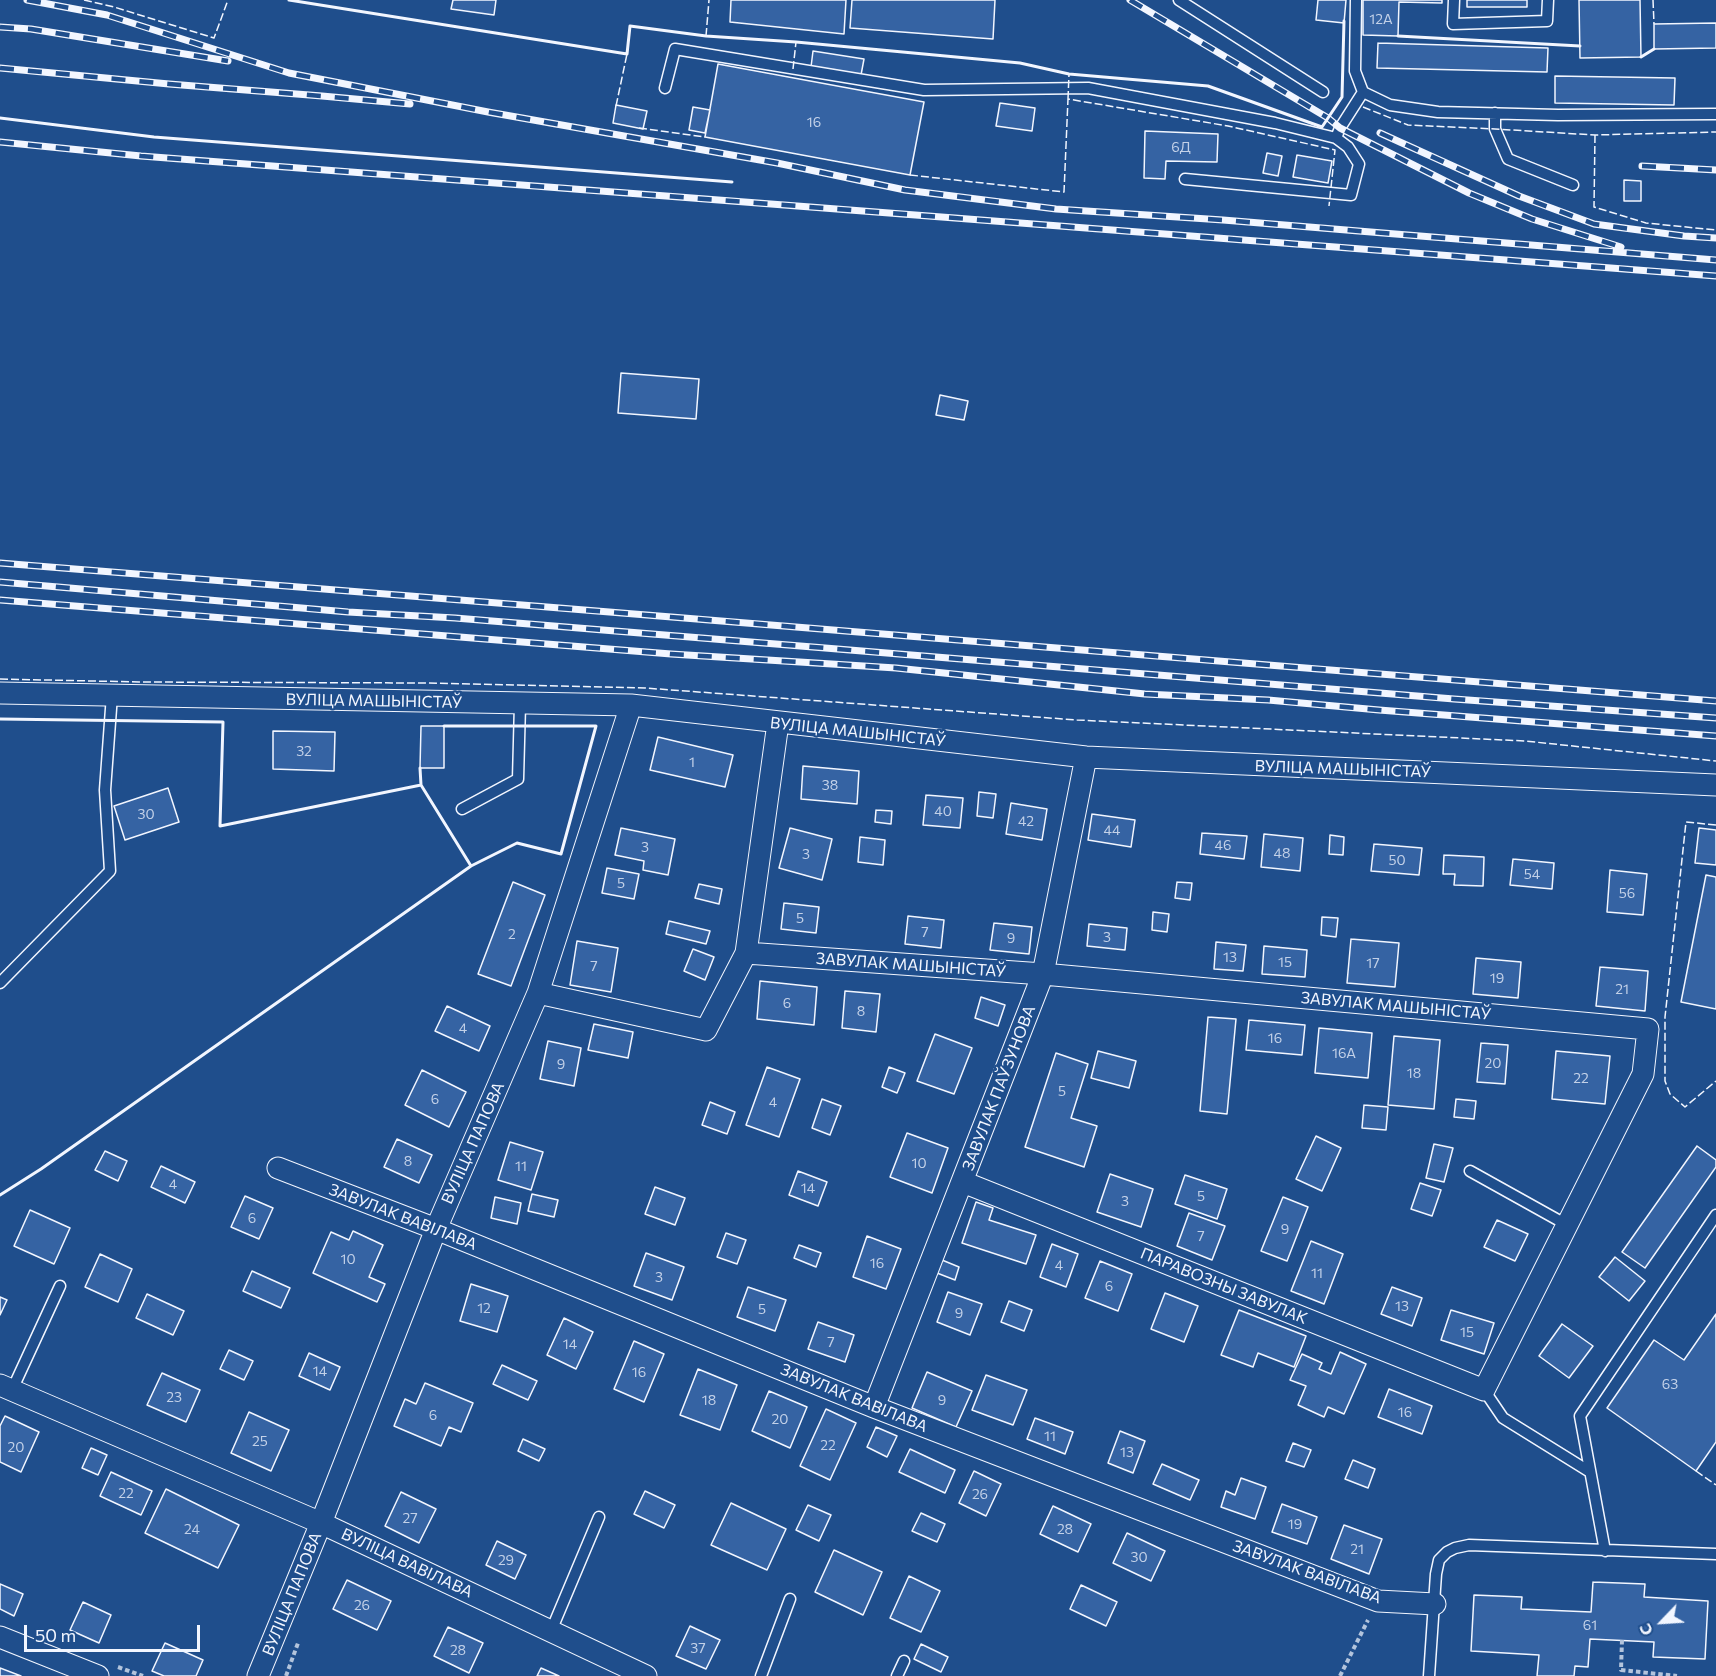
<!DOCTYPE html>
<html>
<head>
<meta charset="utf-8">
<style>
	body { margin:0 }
	#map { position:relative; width:1716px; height:1676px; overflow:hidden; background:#1f4e8c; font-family:Commissioner,sans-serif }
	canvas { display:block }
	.north { position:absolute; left:1632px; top:1592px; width:60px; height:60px; -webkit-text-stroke:4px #1f4e8c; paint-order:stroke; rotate:245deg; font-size:16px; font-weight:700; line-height:24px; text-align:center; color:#f2f6ff }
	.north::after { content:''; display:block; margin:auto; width:21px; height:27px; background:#f2f6ff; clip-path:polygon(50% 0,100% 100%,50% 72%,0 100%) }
	.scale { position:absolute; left:24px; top:1625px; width:176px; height:27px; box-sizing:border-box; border:3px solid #f2f6ff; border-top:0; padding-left:8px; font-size:18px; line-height:21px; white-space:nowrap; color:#f2f6ff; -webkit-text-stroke:4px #1f4e8c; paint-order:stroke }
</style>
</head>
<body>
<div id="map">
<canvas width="1716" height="1676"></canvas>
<div class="north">С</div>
<div class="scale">50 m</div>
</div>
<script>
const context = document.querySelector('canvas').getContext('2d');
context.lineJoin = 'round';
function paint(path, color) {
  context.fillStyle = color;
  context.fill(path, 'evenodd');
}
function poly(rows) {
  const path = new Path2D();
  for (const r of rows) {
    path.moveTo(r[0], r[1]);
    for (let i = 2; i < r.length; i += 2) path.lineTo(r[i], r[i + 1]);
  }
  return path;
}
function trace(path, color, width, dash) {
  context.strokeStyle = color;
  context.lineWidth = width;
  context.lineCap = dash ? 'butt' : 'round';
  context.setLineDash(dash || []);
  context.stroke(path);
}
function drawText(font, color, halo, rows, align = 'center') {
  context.font = font + ' Commissioner,sans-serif';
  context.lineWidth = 4.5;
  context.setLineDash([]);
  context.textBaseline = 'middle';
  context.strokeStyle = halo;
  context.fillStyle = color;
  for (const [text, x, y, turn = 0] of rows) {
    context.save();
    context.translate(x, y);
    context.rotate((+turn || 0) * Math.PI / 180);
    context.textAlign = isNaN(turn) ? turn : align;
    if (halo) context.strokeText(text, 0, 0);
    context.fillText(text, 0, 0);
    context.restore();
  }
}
const building = poly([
	[453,0,496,0,494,15,451,9,453,0],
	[731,0,846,0,844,34,730,22,731,0],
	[852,0,995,0,993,39,850,28,852,0],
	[1318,0,1346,0,1344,23,1316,20,1318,0],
	[1363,0,1442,0,1442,3,1399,2,1398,36,1363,35,1363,0],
	[1467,0,1527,0,1527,7,1467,7,1467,0],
	[1579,0,1640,0,1641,57,1580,58,1579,0],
	[1716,23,1716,48,1654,49,1654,24,1716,23],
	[1378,43,1548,48,1547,72,1377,68,1378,43],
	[813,51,864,59,861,75,811,67,813,51],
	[718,64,924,102,910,175,705,137,718,64],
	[1555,76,1675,78,1674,105,1555,103,1555,76],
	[1000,103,1035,108,1032,131,996,126,1000,103],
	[616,105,647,111,643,129,613,123,616,105],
	[693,107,710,110,705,133,689,130,693,107],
	[1145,131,1218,134,1217,162,1166,161,1165,179,1144,178,1145,131],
	[1267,153,1282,156,1278,176,1263,173,1267,153],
	[1297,155,1332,161,1328,183,1293,177,1297,155],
	[1624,180,1641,181,1641,201,1624,201,1624,180],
	[621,373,699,379,696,419,618,413,621,373],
	[940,395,968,401,964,420,936,415,940,395],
	[421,726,444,726,444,768,420,768,421,726],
	[273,731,335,732,334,771,273,769,273,731],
	[658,737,733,755,725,787,650,770,658,737],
	[803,766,859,771,857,804,801,799,803,766],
	[168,788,179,822,125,840,114,806,168,788],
	[979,792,996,794,993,818,977,816,979,792],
	[926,795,963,798,960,828,923,825,926,795],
	[1011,803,1047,809,1042,840,1006,834,1011,803],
	[876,810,892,811,891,824,875,822,876,810],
	[1092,814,1135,820,1131,847,1088,840,1092,814],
	[621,828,675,839,668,875,643,870,644,861,615,855,621,828],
	[790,828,832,839,822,880,779,868,790,828],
	[1699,828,1716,830,1716,865,1695,863,1699,828],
	[1202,833,1247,836,1244,859,1200,854,1202,833],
	[1264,834,1303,838,1300,871,1261,867,1264,834],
	[1330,835,1344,837,1343,855,1329,854,1330,835],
	[860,837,885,840,883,865,858,862,860,837],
	[1374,844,1422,848,1419,875,1371,871,1374,844],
	[1444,855,1484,857,1483,886,1454,885,1455,874,1443,874,1444,855],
	[1513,859,1554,863,1552,889,1510,885,1513,859],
	[607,868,639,874,634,899,602,893,607,868],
	[1610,870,1647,874,1643,915,1607,912,1610,870],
	[1706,875,1716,877,1716,1009,1681,1002,1706,875],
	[513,882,545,895,511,986,478,974,513,882],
	[1177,882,1192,883,1190,900,1175,898,1177,882],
	[699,884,722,889,719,904,695,898,699,884],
	[784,903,819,907,816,933,781,929,784,903],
	[1153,912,1169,914,1167,932,1152,930,1153,912],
	[908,916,944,920,941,948,905,944,908,916],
	[1322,917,1338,918,1336,937,1321,935,1322,917],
	[669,921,710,931,706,944,666,934,669,921],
	[994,923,1032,927,1029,954,990,950,994,923],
	[1089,924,1127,928,1125,950,1087,946,1089,924],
	[1351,939,1399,943,1395,987,1347,983,1351,939],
	[577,941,618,948,611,992,570,985,577,941],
	[1216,942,1246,945,1243,971,1214,969,1216,942],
	[1264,946,1307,950,1305,977,1262,974,1264,946],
	[693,949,714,957,705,980,684,971,693,949],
	[1476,958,1521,962,1518,998,1473,994,1476,958],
	[1600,967,1648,971,1645,1011,1596,1006,1600,967],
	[760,981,817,987,814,1025,757,1019,760,981],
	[845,991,880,994,876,1032,842,1028,845,991],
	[981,997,1005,1005,998,1026,975,1018,981,997],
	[447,1006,490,1026,479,1051,435,1031,447,1006],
	[1208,1017,1236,1019,1227,1114,1200,1111,1208,1017],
	[1249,1020,1305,1025,1302,1055,1246,1050,1249,1020],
	[594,1024,633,1032,628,1058,588,1050,594,1024],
	[1319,1028,1372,1033,1368,1078,1315,1073,1319,1028],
	[935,1034,972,1048,954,1094,917,1081,935,1034],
	[1394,1036,1440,1040,1434,1109,1388,1105,1394,1036],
	[548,1041,581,1048,574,1086,540,1079,548,1041],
	[1481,1043,1508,1045,1505,1084,1477,1082,1481,1043],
	[1098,1051,1136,1061,1129,1088,1091,1078,1098,1051],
	[1556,1051,1610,1056,1605,1104,1552,1099,1556,1051],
	[1056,1053,1088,1064,1071,1118,1097,1126,1084,1167,1025,1147,1056,1053],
	[767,1067,800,1079,779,1137,746,1125,767,1067],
	[889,1067,905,1073,897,1093,882,1087,889,1067],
	[422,1070,466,1092,449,1127,405,1105,422,1070],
	[822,1099,841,1106,830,1135,812,1128,822,1099],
	[1456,1099,1476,1101,1474,1119,1454,1117,1456,1099],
	[710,1102,735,1112,727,1134,702,1125,710,1102],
	[1364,1105,1388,1107,1386,1130,1362,1128,1364,1105],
	[907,1133,948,1148,932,1193,890,1177,907,1133],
	[1316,1136,1341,1148,1322,1191,1296,1179,1316,1136],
	[397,1139,432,1155,419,1183,384,1167,397,1139],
	[510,1142,543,1152,531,1190,498,1180,510,1142],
	[1434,1144,1453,1148,1444,1182,1426,1178,1434,1144],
	[1697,1146,1716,1160,1716,1167,1645,1268,1622,1252,1697,1146],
	[105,1151,127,1161,118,1181,95,1170,105,1151],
	[161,1166,195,1182,185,1203,151,1187,161,1166],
	[798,1171,827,1182,818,1206,789,1195,798,1171],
	[1110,1174,1153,1189,1141,1227,1097,1212,1110,1174],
	[1185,1175,1227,1189,1217,1219,1175,1204,1185,1175],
	[1420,1183,1441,1190,1432,1216,1411,1209,1420,1183],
	[655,1187,685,1198,675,1225,645,1214,655,1187],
	[532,1194,558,1200,554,1217,528,1211,532,1194],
	[245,1196,273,1208,259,1239,231,1227,245,1196],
	[495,1197,521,1203,517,1224,491,1218,495,1197],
	[1283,1197,1308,1207,1287,1261,1261,1251,1283,1197],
	[976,1202,993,1208,989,1220,1036,1235,1026,1264,962,1243,976,1202],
	[30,1210,70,1228,54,1264,14,1246,30,1210],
	[1189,1213,1225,1226,1212,1260,1177,1246,1189,1213],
	[1497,1220,1528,1234,1515,1261,1484,1247,1497,1220],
	[353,1231,383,1245,369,1277,385,1284,377,1302,313,1273,331,1232,349,1240,353,1231],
	[726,1233,746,1240,737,1264,717,1257,726,1233],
	[867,1236,901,1249,886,1289,853,1277,867,1236],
	[1311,1241,1343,1254,1324,1304,1291,1291,1311,1241],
	[1052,1244,1078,1254,1066,1287,1040,1277,1052,1244],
	[799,1245,821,1253,816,1267,794,1258,799,1245],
	[646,1253,684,1267,672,1300,634,1286,646,1253],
	[100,1254,132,1269,118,1302,85,1287,100,1254],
	[1615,1257,1645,1281,1629,1301,1599,1277,1615,1257],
	[942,1260,959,1267,955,1280,937,1273,942,1260],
	[1100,1261,1132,1274,1118,1311,1085,1298,1100,1261],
	[252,1271,290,1288,281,1308,243,1291,252,1271],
	[471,1284,508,1296,497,1332,460,1321,471,1284],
	[748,1287,786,1300,775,1331,737,1317,748,1287],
	[1392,1287,1422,1298,1412,1326,1381,1314,1392,1287],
	[948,1292,982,1304,970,1335,937,1322,948,1292],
	[1165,1293,1198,1306,1184,1342,1151,1329,1165,1293],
	[147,1294,184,1311,173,1335,136,1318,147,1294],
	[0,1297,7,1300,0,1315,0,1297],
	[1009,1301,1032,1310,1024,1331,1001,1322,1009,1301],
	[1239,1310,1306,1336,1294,1367,1258,1353,1253,1367,1221,1355,1239,1310],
	[1451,1310,1494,1323,1484,1354,1441,1340,1451,1310],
	[1716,1314,1716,1442,1696,1471,1607,1408,1654,1340,1684,1360,1716,1314],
	[564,1318,593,1332,576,1369,547,1355,564,1318],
	[818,1322,854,1335,845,1362,808,1349,818,1322],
	[1562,1324,1593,1346,1569,1378,1539,1356,1562,1324],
	[634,1341,664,1354,644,1402,614,1389,634,1341],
	[229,1350,253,1361,244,1380,220,1369,229,1350],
	[1340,1352,1366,1364,1344,1414,1328,1407,1324,1417,1298,1405,1306,1386,1290,1380,1302,1354,1322,1363,1319,1369,1331,1374,1340,1352],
	[309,1353,340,1367,330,1390,299,1376,309,1353],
	[502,1365,537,1381,528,1400,493,1384,502,1365],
	[698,1369,737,1385,720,1430,680,1415,698,1369],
	[927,1372,972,1391,956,1427,912,1408,927,1372],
	[162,1373,200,1390,186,1422,147,1405,162,1373],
	[986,1375,1027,1390,1013,1425,972,1410,986,1375],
	[425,1383,473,1403,461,1432,449,1427,441,1446,394,1426,405,1399,416,1404,425,1383],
	[1389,1389,1432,1406,1422,1434,1378,1417,1389,1389],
	[769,1391,807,1407,790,1448,752,1431,769,1391],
	[826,1409,856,1423,830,1480,800,1466,826,1409],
	[249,1412,289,1430,271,1471,231,1453,249,1412],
	[5,1416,39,1432,21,1472,0,1462,0,1426,5,1416],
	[1035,1418,1073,1432,1065,1454,1027,1439,1035,1418],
	[876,1427,897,1436,887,1457,867,1447,876,1427],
	[1120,1431,1145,1441,1133,1473,1108,1463,1120,1431],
	[523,1439,545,1449,539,1461,518,1451,523,1439],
	[1293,1443,1311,1450,1304,1467,1286,1461,1293,1443],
	[91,1448,107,1455,98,1475,82,1468,91,1448],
	[910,1449,955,1470,945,1493,899,1472,910,1449],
	[1353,1460,1375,1469,1368,1488,1345,1479,1353,1460],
	[1162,1464,1199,1480,1190,1500,1153,1484,1162,1464],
	[974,1471,1001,1484,986,1516,959,1503,974,1471],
	[111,1472,152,1491,141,1515,100,1496,111,1472],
	[1241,1478,1266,1487,1255,1519,1221,1507,1226,1491,1235,1495,1241,1478],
	[166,1489,239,1525,218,1568,145,1533,166,1489],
	[645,1491,675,1505,664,1528,634,1514,645,1491],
	[401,1492,436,1509,419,1543,385,1526,401,1492],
	[731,1503,786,1529,767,1570,711,1545,731,1503],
	[1282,1504,1317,1517,1307,1544,1272,1532,1282,1504],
	[808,1505,831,1515,819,1541,796,1530,808,1505],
	[1053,1506,1091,1524,1078,1552,1040,1534,1053,1506],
	[921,1513,945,1524,937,1542,912,1531,921,1513],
	[1344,1525,1382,1539,1369,1574,1331,1559,1344,1525],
	[1127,1533,1165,1551,1151,1581,1113,1563,1127,1533],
	[497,1541,526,1555,515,1579,486,1565,497,1541],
	[834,1550,882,1572,863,1615,815,1592,834,1550],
	[909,1576,940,1591,921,1632,890,1618,909,1576],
	[347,1580,391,1601,377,1630,333,1609,347,1580],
	[1593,1582,1645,1584,1644,1597,1708,1601,1705,1659,1653,1657,1654,1642,1590,1639,1588,1667,1575,1666,1574,1676,1537,1676,1539,1655,1471,1651,1474,1595,1522,1597,1521,1609,1591,1612,1593,1582],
	[0,1584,23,1594,14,1616,0,1609,0,1584],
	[1081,1585,1117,1602,1106,1626,1070,1609,1081,1585],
	[83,1602,111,1615,99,1643,70,1630,83,1602],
	[690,1626,720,1640,706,1669,676,1656,690,1626],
	[448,1627,483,1643,469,1673,434,1656,448,1627],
	[165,1643,203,1660,196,1676,164,1676,152,1671,165,1643],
	[921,1644,948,1657,941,1672,914,1659,921,1644],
	[0,1668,21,1676,0,1676,0,1668],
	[541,1668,559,1676,537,1676,541,1668]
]);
const path = poly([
	[1622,1640,1621,1670,1677,1676],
	[118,1667,143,1676],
	[286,1676,298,1643],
	[1340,1676,1368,1620]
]);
const service = poly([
	[1179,0,1323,92],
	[1356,0,1355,71,1363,92,1390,105,1438,112,1558,115,1716,114],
	[1454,0,1453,24,1547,21,1548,0],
	[665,88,675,49,924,90,1088,88,1275,123,1336,138,1340,128,1363,92],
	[1495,113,1495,129,1508,159,1573,185],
	[1185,179,1351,195,1359,164,1348,147,1336,138],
	[462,809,518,779,520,704],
	[0,983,110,871,105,790,112,695],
	[1470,1171,1567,1225],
	[12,1390,60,1286],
	[1484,1390,1503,1418,1590,1472],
	[1605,1551,1580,1416,1716,1215],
	[551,1631,599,1517],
	[761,1676,790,1599],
	[897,1676,904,1661],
	[1429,1676,1436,1574,1439,1560,1447,1552,1455,1548,1469,1545,1716,1554]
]);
const minor = poly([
	[0,693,631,705,1086,757,1716,785],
	[746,953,1043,974,1648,1029,1643,1074,1484,1390,963,1182],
	[538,993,706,1030,746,953,778,723],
	[278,1168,436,1229,874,1407,1378,1601,1435,1604],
	[0,1385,321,1523,646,1676],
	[874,1407,1043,974,1086,757],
	[0,1637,98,1676],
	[258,1676,321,1523,436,1229,538,993,631,705]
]);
const rail = poly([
	[27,0,107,15,289,73,488,112,777,163,905,190,1056,209,1223,220,1716,260],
	[1130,0,1328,118,1340,128,1469,193,1532,219,1621,247],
	[0,27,31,29,228,61],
	[0,68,169,84,322,96,410,104],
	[1380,133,1519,196,1594,224,1684,236,1716,238],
	[0,142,141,156,1716,276],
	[1642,166,1716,170],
	[0,563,1716,701],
	[0,582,348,612,455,618,1454,699,1716,718],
	[0,600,671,654,896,668,1145,694,1268,700,1379,710,1716,736]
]);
const fence = poly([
	[84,0,114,7,214,38,228,0],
	[1653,0,1654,24],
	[706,36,709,0],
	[793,69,796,42],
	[1068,99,1069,74],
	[616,106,627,54],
	[1363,107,1408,125,1495,129,1595,135,1716,132],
	[639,128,705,137],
	[1595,135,1594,207,1646,223,1716,230],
	[910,175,1064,192,1068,99,1228,126,1335,150,1329,206],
	[0,679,139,682,424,683,645,688,1077,720,1525,741,1716,761],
	[1716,825,1686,822,1665,1017,1665,1081,1670,1094,1685,1107,1716,1081],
	[1696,1471,1716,1485]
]);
const wall = poly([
	[289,0,627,54,630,26,706,36,796,42,1020,63,1069,74,1208,86,1322,127,1342,97,1344,21],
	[1398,36,1580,46],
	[1641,57,1654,49],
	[0,118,154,137,732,182],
	[0,719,223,722,220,826,421,785,471,866,41,1169,0,1195],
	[444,726,596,726,561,854,517,843,471,866],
	[420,768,421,785]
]);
const numberNames = [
	["12А",1381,19],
	["16",814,122],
	["6Д",1181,147],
	["32",304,751],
	["1",692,762],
	["38",830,785],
	["40",943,811],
	["30",146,814],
	["42",1026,821],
	["44",1112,830],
	["46",1223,845],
	["3",645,847],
	["48",1282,853],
	["3",806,854],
	["50",1397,860],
	["54",1532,874],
	["5",621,883],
	["56",1627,893],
	["5",800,918],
	["7",925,932],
	["2",512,934],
	["3",1107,937],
	["9",1011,938],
	["13",1230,957],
	["15",1285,962],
	["17",1373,963],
	["7",594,966],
	["19",1497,978],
	["21",1622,989],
	["6",787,1003],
	["8",861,1011],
	["4",463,1028],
	["16",1275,1038],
	["16А",1344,1053],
	["20",1493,1063],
	["9",561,1064],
	["18",1414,1073],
	["22",1581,1078],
	["5",1062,1091],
	["6",435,1099],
	["4",773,1102],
	["8",408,1161],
	["10",919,1163],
	["11",521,1166],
	["4",173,1184],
	["14",808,1188],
	["5",1201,1196],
	["3",1125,1201],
	["6",252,1218],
	["9",1285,1229],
	["7",1201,1236],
	["10",348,1259],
	["16",877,1263],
	["4",1059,1265],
	["11",1317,1273],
	["3",659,1277],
	["6",1109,1286],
	["13",1402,1306],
	["12",484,1308],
	["5",762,1309],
	["9",959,1313],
	["15",1467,1332],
	["7",831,1342],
	["14",570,1344],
	["14",320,1371],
	["16",639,1372],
	["63",1670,1384],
	["23",174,1397],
	["18",709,1400],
	["9",942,1400],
	["16",1405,1412],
	["6",433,1415],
	["20",780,1419],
	["11",1050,1436],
	["25",260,1441],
	["22",828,1445],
	["20",16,1447],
	["13",1127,1452],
	["22",126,1493],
	["26",980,1494],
	["27",410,1518],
	["19",1295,1524],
	["24",192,1529],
	["28",1065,1529],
	["21",1357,1549],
	["30",1139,1557],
	["29",506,1560],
	["26",362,1605],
	["61",1590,1625],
	["37",698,1648],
	["28",458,1650]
];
const streetNames = [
	["ВУЛІЦА МАШЫНІСТАЎ",374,701,1],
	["ВУЛІЦА МАШЫНІСТАЎ",858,732,6],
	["ВУЛІЦА МАШЫНІСТАЎ",1343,769,2],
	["ЗАВУЛАК МАШЫНІСТАЎ",911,965,4],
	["ЗАВУЛАК МАШЫНІСТАЎ",1396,1006,5],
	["ЗАВУЛАК ПАЎЗУНОВА",999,1088,-69],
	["ВУЛІЦА ПАПОВА",473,1143,-66],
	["ЗАВУЛАК ВАВІЛАВА",403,1217,21],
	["ПАРАВОЗНЫ ЗАВУЛАК",1224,1286,22],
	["ЗАВУЛАК ВАВІЛАВА",854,1398,22],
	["ВУЛІЦА ВАВІЛАВА",407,1563,25],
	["ЗАВУЛАК ВАВІЛАВА",1307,1572,20],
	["ВУЛІЦА ПАПОВА",292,1594,-68]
];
paint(building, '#3563a3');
trace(building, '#f2f6ff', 1.5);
trace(service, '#f2f6ff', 13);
trace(minor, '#f2f6ff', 23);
trace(path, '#b3c4dc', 4, [4.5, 3]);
trace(service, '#1f4e8c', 10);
trace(minor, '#1f4e8c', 21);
trace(rail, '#f2f6ff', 7);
trace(rail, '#1f4e8c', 4.5, [14]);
trace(fence, '#f2f6ff', 1.5, [8, 3]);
trace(wall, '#f2f6ff', 3);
drawText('14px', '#c3d1e8', null, numberNames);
drawText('16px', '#f2f6ff', '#1f4e8c', streetNames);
</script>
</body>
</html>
